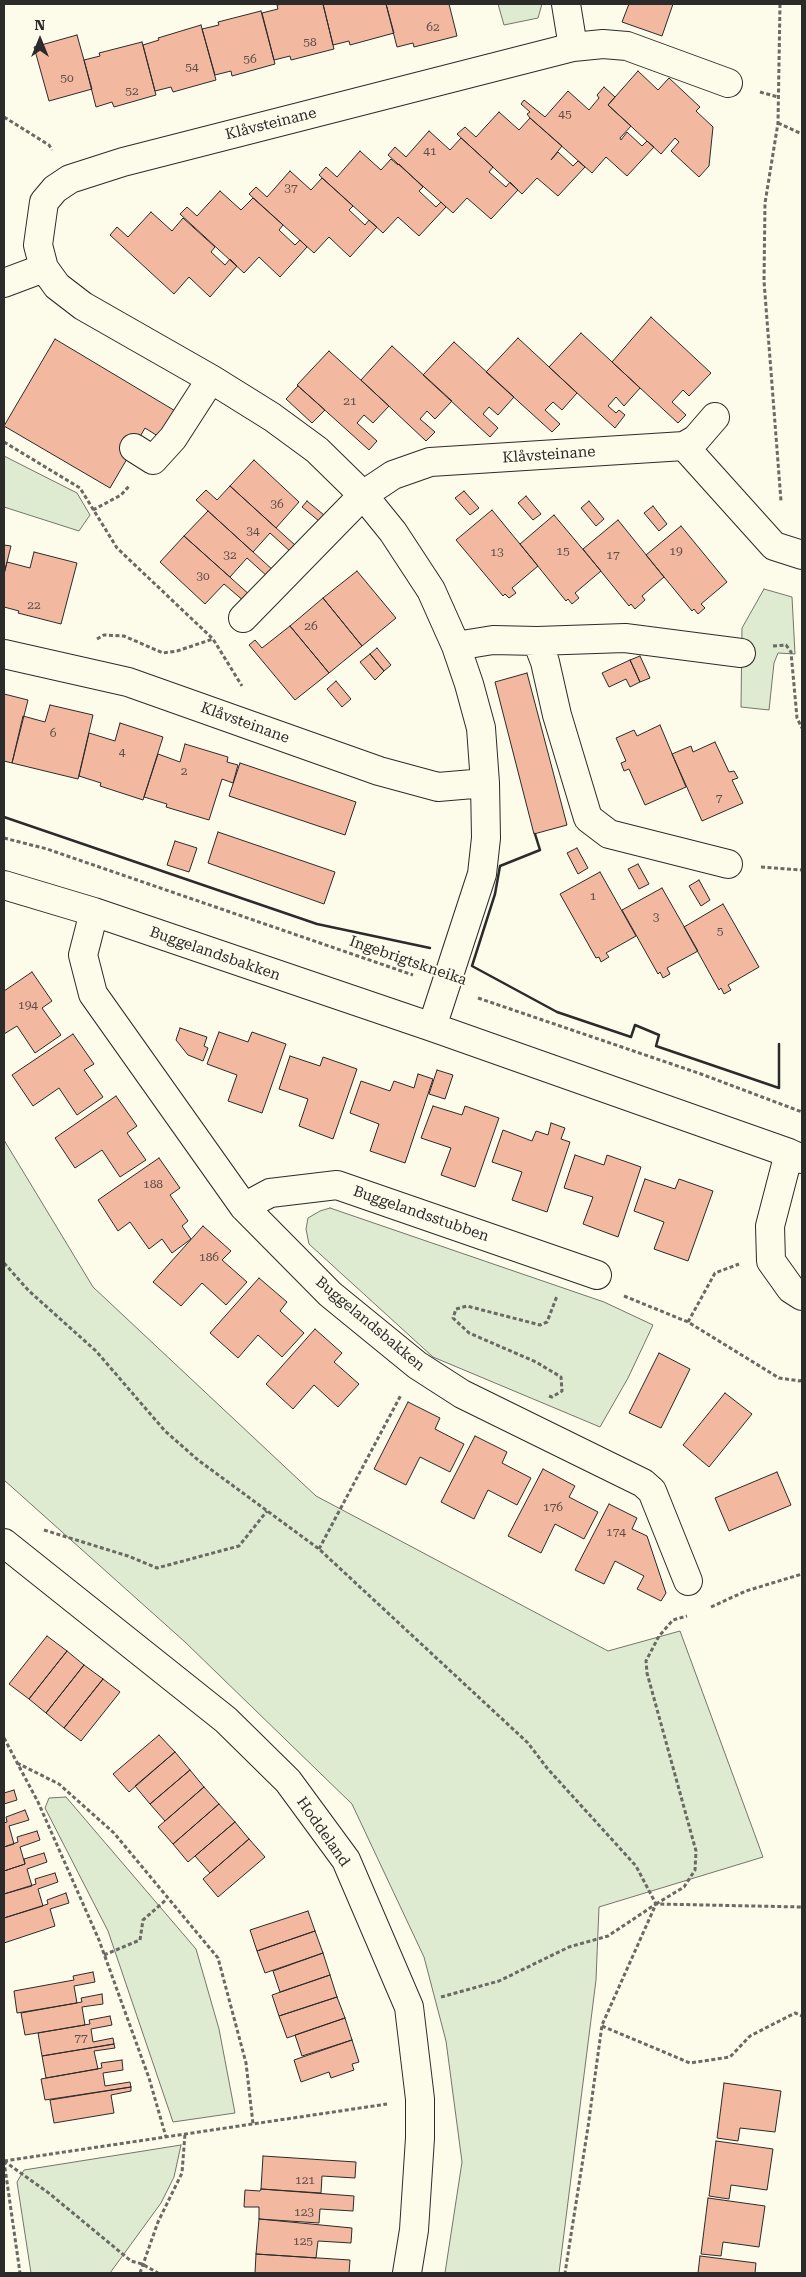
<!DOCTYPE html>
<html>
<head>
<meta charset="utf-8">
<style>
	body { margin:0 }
	#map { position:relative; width:806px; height:2277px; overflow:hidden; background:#fdfbea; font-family:"Roboto Serif",serif }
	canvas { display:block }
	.frame { position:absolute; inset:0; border:5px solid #2b2b2b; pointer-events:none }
	.north { position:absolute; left:15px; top:15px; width:50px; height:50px; -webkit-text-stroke:4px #fdfbea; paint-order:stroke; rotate:0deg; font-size:14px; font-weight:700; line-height:20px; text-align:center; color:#2b2b2b }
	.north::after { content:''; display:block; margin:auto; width:18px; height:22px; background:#2b2b2b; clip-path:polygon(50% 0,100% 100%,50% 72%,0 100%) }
</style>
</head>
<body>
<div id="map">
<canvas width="806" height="2277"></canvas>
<div class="frame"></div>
<div class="north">N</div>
</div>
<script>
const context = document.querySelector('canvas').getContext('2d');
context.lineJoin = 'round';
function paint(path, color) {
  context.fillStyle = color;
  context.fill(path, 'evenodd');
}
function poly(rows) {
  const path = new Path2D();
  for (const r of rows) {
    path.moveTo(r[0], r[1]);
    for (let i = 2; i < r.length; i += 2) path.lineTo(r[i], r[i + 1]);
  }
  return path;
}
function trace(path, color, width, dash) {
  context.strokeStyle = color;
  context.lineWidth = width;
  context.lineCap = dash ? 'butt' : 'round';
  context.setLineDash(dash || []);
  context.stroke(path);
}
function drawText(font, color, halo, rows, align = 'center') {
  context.font = font + ' "Roboto Serif",serif';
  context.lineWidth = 4;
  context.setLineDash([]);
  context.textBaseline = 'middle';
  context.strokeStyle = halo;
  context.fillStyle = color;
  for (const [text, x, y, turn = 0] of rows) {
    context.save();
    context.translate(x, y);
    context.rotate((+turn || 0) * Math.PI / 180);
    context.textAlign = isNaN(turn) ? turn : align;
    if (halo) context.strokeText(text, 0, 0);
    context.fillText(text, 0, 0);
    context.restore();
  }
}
const green = poly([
	[498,4,542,4,538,18,504,25,498,4],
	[4,456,77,493,90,515,79,531,4,507,4,456],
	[764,589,792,597,795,654,778,653,774,663,769,710,741,707,742,628,764,589],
	[4,1140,93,1287,316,1496,608,1651,680,1631,763,1857,599,1907,596,1980,559,2273,445,2273,462,2162,446,2041,424,1957,352,1804,185,1642,4,1480,4,1140],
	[330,1208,604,1302,653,1325,628,1378,600,1427,433,1357,309,1244,306,1229,308,1218,320,1211,330,1208],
	[66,1797,196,1949,219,2029,235,2113,173,2122,108,1931,45,1808,49,1798,66,1797],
	[181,2145,174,2177,161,2203,110,2273,31,2273,17,2182,24,2170,181,2145]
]);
const building = poly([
	[283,4,323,4,334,49,291,60,290,56,274,60,262,13,278,9,277,5,283,4],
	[323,4,386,4,394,33,350,45,349,41,333,45,323,4],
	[386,4,449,4,457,36,414,47,413,43,397,47,386,4],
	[629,4,673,4,662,36,622,22,629,4],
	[261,11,275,64,232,76,231,71,215,75,202,29,219,25,218,22,261,11],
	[201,25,216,80,173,92,171,87,155,91,143,45,159,40,158,38,201,25],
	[77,35,92,89,49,101,34,47,77,35],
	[142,42,156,95,114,107,112,102,96,107,84,60,100,56,99,53,142,42],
	[638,71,658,90,669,78,700,107,696,111,713,127,709,166,699,177,671,151,679,142,675,138,661,154,608,105,638,71],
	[604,87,615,97,608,105,631,126,620,138,621,140,627,132,642,146,647,141,654,147,627,176,606,157,592,173,530,118,527,114,530,112,521,104,524,100,545,117,568,91,589,110,599,98,597,95,604,87],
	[499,112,519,130,530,118,562,146,551,160,558,152,573,166,578,161,585,167,558,196,537,178,522,194,457,134,465,127,476,137,499,112],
	[429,131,450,150,461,138,493,167,489,172,506,187,510,182,518,190,491,219,467,198,453,213,388,155,395,147,406,157,429,131],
	[360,151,381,170,391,159,398,165,399,164,423,187,419,191,436,207,441,202,446,207,419,236,398,217,383,233,319,175,326,167,337,177,360,151],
	[290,171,311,190,322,178,353,206,349,210,365,225,369,220,377,227,350,257,329,237,314,253,249,194,256,187,267,197,290,171],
	[220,191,241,210,253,198,283,225,279,230,295,245,300,240,307,247,280,277,259,257,244,273,180,214,187,207,197,216,220,191],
	[151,212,172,231,183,218,215,247,211,252,225,265,230,259,237,266,210,297,189,277,174,294,110,235,117,227,128,237,151,212],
	[651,317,711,373,689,396,683,390,672,402,686,415,678,423,612,362,651,317],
	[581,333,640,388,624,406,616,397,608,406,616,413,619,410,625,415,615,428,549,367,581,333],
	[518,338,577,393,562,410,553,402,545,410,560,424,552,432,486,372,518,338],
	[55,339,177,412,161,438,145,428,110,488,4,426,55,339],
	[454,342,514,397,498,415,489,407,483,414,498,428,490,437,423,375,454,342],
	[392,346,452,401,435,419,427,411,420,419,435,432,426,441,361,380,392,346],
	[329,351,389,406,373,423,364,415,357,423,377,441,369,450,297,385,329,351],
	[298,386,325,410,312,423,286,399,298,386],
	[254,460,299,502,276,528,230,486,254,460],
	[230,486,296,546,291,552,270,533,253,552,196,500,206,490,217,500,230,486],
	[464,491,479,508,470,515,455,498,464,491],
	[526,496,541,514,533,520,518,503,526,496],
	[307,501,330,520,325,526,302,507,307,501],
	[589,501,604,519,596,526,581,508,589,501],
	[653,506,667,524,659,531,644,513,653,506],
	[492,510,538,566,512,588,516,593,509,598,505,594,503,596,456,540,492,510],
	[208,511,274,571,268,577,247,558,230,577,184,536,208,511],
	[554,515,601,571,575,593,579,598,572,604,568,599,566,601,520,544,554,515],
	[618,520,664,577,642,596,645,600,635,609,631,604,629,606,583,549,618,520],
	[681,526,727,582,701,604,705,608,698,614,694,609,692,611,646,555,681,526],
	[184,536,251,596,245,602,224,584,205,604,160,562,184,536],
	[4,545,11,546,4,574,4,545],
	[34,552,77,563,61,624,18,613,19,611,4,607,4,574,7,562,30,568,34,552],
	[357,571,396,618,362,646,323,598,357,571],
	[323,598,362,646,329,673,290,626,323,598],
	[290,626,329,673,295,700,249,645,255,640,262,648,290,626],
	[377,648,391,665,384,671,370,654,377,648],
	[370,654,384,671,375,680,360,662,370,654],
	[640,656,650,678,640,682,630,660,640,656],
	[630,660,640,682,630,687,626,679,609,687,602,673,630,660],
	[527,673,567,825,534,834,495,682,527,673],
	[336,681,351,699,342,707,327,689,336,681],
	[4,694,28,700,12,763,4,761,4,694],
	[50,705,93,715,78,779,12,763,23,716,45,722,50,705],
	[120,723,163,737,143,800,100,786,101,783,79,776,89,733,115,741,120,723],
	[660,725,686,787,645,805,629,769,624,771,621,763,626,761,616,738,634,730,637,736,660,725],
	[715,742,729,772,734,771,738,778,732,780,743,803,702,821,672,754,691,746,693,752,715,742],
	[185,744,228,757,227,762,238,765,233,783,222,779,209,820,166,807,167,804,144,797,158,754,180,762,185,744],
	[240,763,356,802,345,835,229,796,240,763],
	[218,832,335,872,324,904,208,863,218,832],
	[175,841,197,848,189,872,167,865,175,841],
	[577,848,588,868,578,874,567,853,577,848],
	[638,864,649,884,639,889,628,869,638,864],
	[600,872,636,936,606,953,609,957,601,962,599,957,596,958,560,894,600,872],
	[699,880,710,900,701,906,689,886,699,880],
	[662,888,698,951,667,968,670,974,663,978,660,972,658,974,622,910,662,888],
	[723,904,759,967,728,985,731,990,724,994,721,988,719,990,684,927,723,904],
	[32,972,52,1001,42,1008,61,1035,35,1053,17,1026,4,1034,4,991,32,972],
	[180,1028,207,1037,204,1046,208,1048,203,1061,188,1055,176,1040,180,1028],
	[219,1032,248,1042,252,1032,286,1044,262,1113,228,1101,237,1075,207,1064,219,1032],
	[73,1034,94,1064,84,1070,103,1097,77,1115,59,1088,33,1106,12,1075,73,1034],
	[290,1056,320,1066,323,1057,357,1069,333,1139,299,1126,308,1099,279,1089,290,1056],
	[437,1070,453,1075,445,1099,429,1094,437,1070],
	[418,1074,433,1079,405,1163,370,1151,379,1124,350,1113,361,1081,390,1091,394,1081,414,1088,418,1074],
	[116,1096,137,1126,127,1133,146,1160,120,1177,102,1150,75,1168,55,1138,116,1096],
	[433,1106,462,1115,465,1106,499,1118,475,1187,441,1175,451,1148,421,1138,433,1106],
	[551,1123,565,1128,561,1139,570,1142,547,1212,512,1200,522,1172,492,1162,503,1130,532,1141,536,1131,548,1135,551,1123],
	[575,1155,604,1165,607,1155,641,1167,618,1237,583,1224,593,1197,564,1188,575,1155],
	[159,1158,180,1188,170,1195,188,1221,182,1226,191,1239,172,1253,162,1239,149,1249,130,1222,118,1231,98,1200,159,1158],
	[645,1179,675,1189,679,1179,713,1191,688,1261,654,1249,664,1222,634,1211,645,1179],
	[203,1226,231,1251,222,1260,247,1282,226,1305,202,1283,181,1306,153,1282,203,1226],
	[259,1278,287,1302,280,1311,304,1333,282,1357,258,1335,238,1358,210,1333,259,1278],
	[315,1329,342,1353,334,1362,359,1384,338,1407,314,1385,293,1409,266,1384,315,1329],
	[659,1353,690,1369,661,1428,629,1413,659,1353],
	[725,1393,752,1414,709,1467,683,1445,725,1393],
	[408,1402,440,1418,435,1429,464,1444,450,1472,420,1457,406,1485,374,1469,408,1402],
	[475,1436,507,1452,502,1463,531,1478,517,1505,488,1490,474,1519,441,1502,475,1436],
	[543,1469,575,1486,569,1497,598,1512,584,1539,555,1524,541,1553,508,1536,543,1469],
	[777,1472,791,1505,729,1531,715,1498,777,1472],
	[609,1504,637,1518,632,1529,647,1536,666,1593,661,1601,637,1589,644,1576,615,1561,604,1584,575,1570,609,1504],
	[47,1636,67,1651,29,1699,9,1684,47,1636],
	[67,1651,84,1665,46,1713,29,1699,67,1651],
	[84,1665,103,1679,64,1728,46,1713,84,1665],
	[103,1679,120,1692,81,1741,64,1728,103,1679],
	[159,1735,175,1752,129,1792,113,1774,159,1735],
	[175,1752,190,1770,150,1804,135,1786,175,1752],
	[190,1770,204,1787,165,1821,150,1804,190,1770],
	[204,1787,219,1804,173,1844,158,1827,204,1787],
	[14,1790,17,1800,4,1804,4,1793,14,1790],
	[219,1804,235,1822,188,1862,173,1844,219,1804],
	[25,1810,29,1820,9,1826,14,1844,4,1847,4,1823,7,1822,6,1817,25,1810],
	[235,1822,249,1839,210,1873,195,1856,235,1822],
	[37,1831,40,1840,20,1847,25,1864,4,1871,4,1847,18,1842,17,1837,37,1831],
	[249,1839,265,1857,218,1897,203,1879,249,1839],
	[44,1853,47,1862,27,1869,32,1886,4,1894,4,1871,25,1864,24,1859,44,1853],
	[55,1873,58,1882,38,1889,43,1906,4,1918,4,1894,36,1884,35,1879,55,1873],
	[66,1893,69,1903,50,1909,55,1926,4,1943,4,1918,48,1904,47,1900,66,1893],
	[308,1911,315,1931,257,1951,250,1930,308,1911],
	[315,1931,323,1953,265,1973,257,1951,315,1931],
	[323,1953,330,1975,280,1992,273,1971,323,1953],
	[93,1972,95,1982,74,1986,77,2003,17,2013,14,1991,74,1980,73,1976,93,1972],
	[330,1975,337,1997,279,2016,272,1995,330,1975],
	[102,1994,103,2004,82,2007,85,2025,25,2035,21,2013,82,2002,81,1998,102,1994],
	[337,1997,345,2018,287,2038,279,2016,337,1997],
	[110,2016,112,2025,91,2029,93,2042,113,2038,114,2044,42,2056,38,2033,90,2024,89,2020,110,2016],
	[345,2018,352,2040,302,2056,295,2035,345,2018],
	[352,2040,359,2062,352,2064,354,2070,331,2078,329,2072,301,2082,294,2060,352,2040],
	[114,2044,115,2048,94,2051,98,2069,46,2078,42,2056,114,2044],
	[122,2060,123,2070,103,2073,105,2086,130,2082,131,2087,45,2100,41,2079,102,2068,101,2063,122,2060],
	[724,2083,781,2091,775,2132,740,2128,738,2141,717,2138,724,2083],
	[131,2087,131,2091,111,2095,114,2113,54,2123,50,2100,131,2087],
	[716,2141,773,2149,767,2190,731,2185,729,2199,709,2196,716,2141],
	[263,2156,356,2162,355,2178,322,2176,321,2193,261,2189,263,2156],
	[261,2189,354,2196,353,2211,320,2209,319,2223,259,2219,259,2207,244,2207,245,2190,260,2191,261,2189],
	[708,2198,765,2206,759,2247,723,2242,721,2256,701,2254,708,2198],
	[259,2219,352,2228,351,2243,318,2241,316,2258,256,2254,259,2219],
	[256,2254,350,2260,349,2273,255,2273,256,2254],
	[700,2256,756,2263,755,2273,698,2273,700,2256]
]);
const path = poly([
	[780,4,778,123,765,203,764,281,781,501],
	[760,92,778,97],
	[4,117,49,145,52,150],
	[778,123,802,134],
	[4,442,80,488,117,548,213,639,242,686],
	[93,510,121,495,130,485],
	[97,639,104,635,124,636,163,653,177,651,213,639],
	[773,646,786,645,791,652,797,718,802,728],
	[4,838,47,849,413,975],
	[761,867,802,870],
	[478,998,701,1074,802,1112],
	[4,1263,29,1291,96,1351,165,1431,198,1460,319,1549,528,1743,547,1768,636,1866,656,1904,602,2025,588,2127,565,2273],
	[624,1296,688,1322,779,1378,800,1381,802,1379],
	[688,1322,715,1273,739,1264],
	[549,1396,552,1397,562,1391,561,1377,536,1362,469,1333,453,1318,456,1309,467,1306,540,1325,547,1322,557,1296],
	[44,1530,128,1556,157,1568,239,1546,267,1511],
	[319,1549,401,1395],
	[711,1607,746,1591,802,1574],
	[4,1738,38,1802,99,1940,149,2078,166,2137],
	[17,1763,59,1784,114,1833,218,1958,246,2063,253,2124],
	[656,1904,684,1887,695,1870,696,1851,647,1673,646,1661,659,1636,673,1620,687,1616],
	[104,1955,140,1940,143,1920,167,1899],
	[441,1997,499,1981,569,1947,608,1936,656,1904,802,1907],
	[602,2026,690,2063,730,2057,750,2036,795,2013,802,2016],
	[4,2161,387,2104],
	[4,2161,50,2194,131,2261,142,2264,158,2273],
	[4,2161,20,2273],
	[140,2273,158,2222,182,2173,185,2134]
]);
const minor = poly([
	[566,4,573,47],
	[4,283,44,268],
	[684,446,774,546,802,555],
	[134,448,153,460,173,438,211,379],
	[243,618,363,495,393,475,430,462,684,446,696,439,715,417],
	[537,641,545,662,557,715,588,818,609,834,728,864],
	[456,646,493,640,537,641,625,638,741,653],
	[4,654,128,682,379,771,438,787,485,783],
	[4,885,94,912,432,1027,789,1153,802,1159],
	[94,912,83,955,93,994,244,1207,330,1294,417,1365,462,1394,643,1483,652,1491,688,1581],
	[432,1027,482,874,486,838,485,783,481,728,469,684,456,646,431,590,393,532,363,495,317,450,272,417,211,379,83,306,57,286,44,268,38,245,44,202,55,189,70,179,123,162,573,47,603,44,627,46,728,83],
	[789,1153,770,1226,771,1261,791,1289,802,1296],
	[244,1207,270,1193,337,1185,597,1275],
	[4,1543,226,1720,288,1781,346,1860,409,2007,420,2099,420,2138,414,2230,407,2273]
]);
const wall = poly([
	[4,817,317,924,430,948],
	[535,834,540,850,500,866,495,894,472,966,557,1012,631,1037,635,1025,659,1035,656,1046,779,1088,779,1044]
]);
const numberNames = [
	["62",433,27],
	["58",310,42],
	["56",250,59],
	["54",192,67],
	["50",67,78],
	["52",132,91],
	["45",565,114],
	["41",430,151],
	["37",291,188],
	["21",350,401],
	["36",277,504],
	["34",253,531],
	["15",563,551],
	["19",676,551],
	["13",497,552],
	["32",230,555],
	["17",613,555],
	["30",203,576],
	["22",34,605],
	["26",311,626],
	["6",53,733],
	["4",122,752],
	["2",184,771],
	["7",719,798],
	["1",593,896],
	["3",656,917],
	["5",720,931],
	["194",28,1005],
	["188",153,1184],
	["186",209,1257],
	["176",553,1507],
	["174",616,1532],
	["77",81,2038],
	["121",305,2180],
	["123",304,2212],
	["125",303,2241]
];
const streetNames = [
	["Klåvsteinane",271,124,-14],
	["Klåvsteinane",549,455,-4],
	["Klåvsteinane",245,723,20],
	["Buggelandsbakken",215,954,19],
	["Ingebrigtskneika",408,961,19],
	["Buggelandsstubben",421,1214,19],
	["Buggelandsbakken",370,1324,40],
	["Hoddeland",323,1832,55]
];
paint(green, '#deebd1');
trace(green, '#74746e', 1);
paint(building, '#f2b8a0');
trace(building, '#2b2b2b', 1);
trace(minor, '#2b2b2b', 30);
trace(path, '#6a6964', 3, [4, 2.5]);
trace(minor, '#fdfbea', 28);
trace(wall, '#2b2b2b', 2.5);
drawText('12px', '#5d4e48', null, numberNames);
drawText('15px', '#2b2b2b', '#fdfbea', streetNames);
</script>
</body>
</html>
